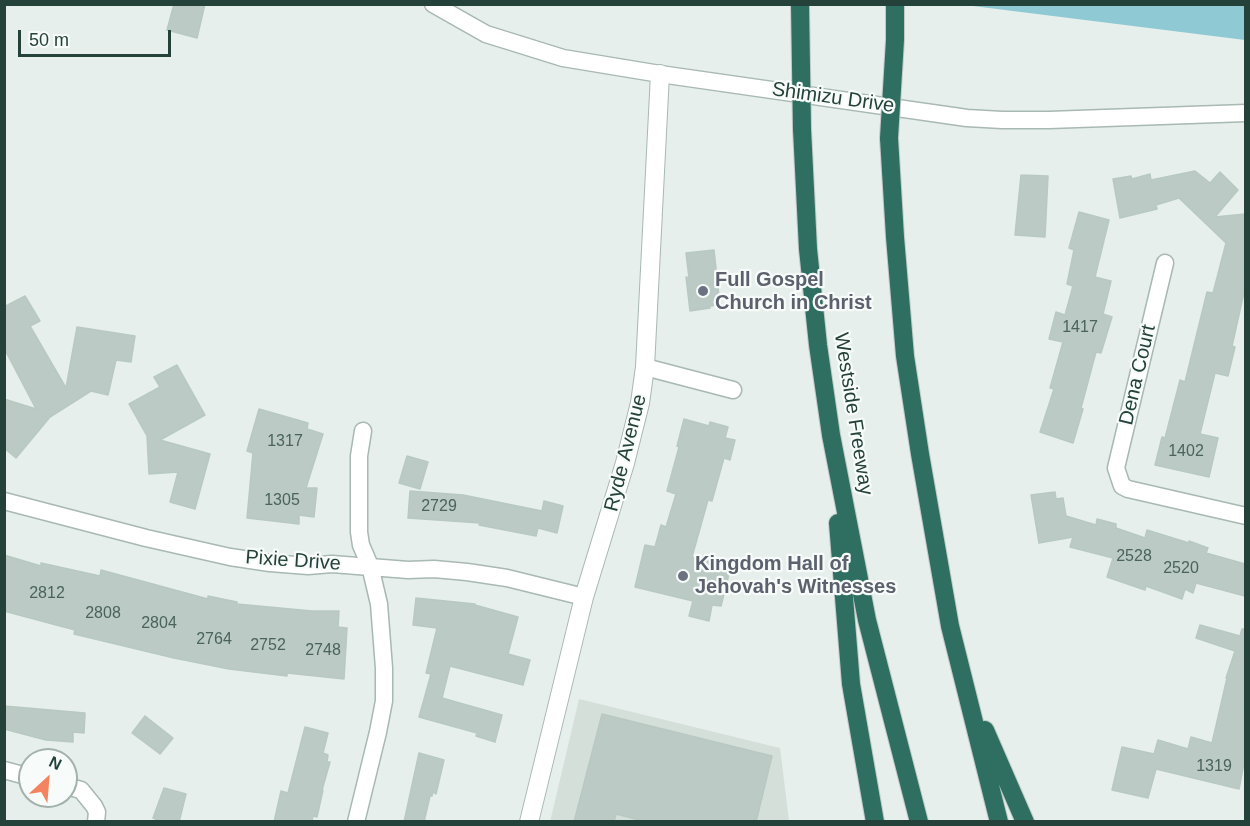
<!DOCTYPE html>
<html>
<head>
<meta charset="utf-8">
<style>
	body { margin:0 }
	#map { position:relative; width:1250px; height:826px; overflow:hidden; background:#e6efeb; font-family:Helvetica,sans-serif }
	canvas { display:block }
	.frame { position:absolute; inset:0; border:6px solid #24423a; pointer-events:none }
	.north { position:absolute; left:18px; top:748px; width:60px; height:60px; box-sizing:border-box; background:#f7fbf9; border:2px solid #a3b1ad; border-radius:50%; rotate:26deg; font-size:16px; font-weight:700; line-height:24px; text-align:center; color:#24423a }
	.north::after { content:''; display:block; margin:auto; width:21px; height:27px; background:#f4845f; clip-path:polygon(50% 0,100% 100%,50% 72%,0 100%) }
	.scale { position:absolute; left:18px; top:30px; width:153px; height:27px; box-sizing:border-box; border:3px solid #24423a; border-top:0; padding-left:8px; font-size:18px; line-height:21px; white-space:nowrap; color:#24423a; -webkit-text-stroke:4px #f7fbf9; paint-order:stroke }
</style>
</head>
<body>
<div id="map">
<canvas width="1250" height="826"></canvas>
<div class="frame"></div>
<div class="north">N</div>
<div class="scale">50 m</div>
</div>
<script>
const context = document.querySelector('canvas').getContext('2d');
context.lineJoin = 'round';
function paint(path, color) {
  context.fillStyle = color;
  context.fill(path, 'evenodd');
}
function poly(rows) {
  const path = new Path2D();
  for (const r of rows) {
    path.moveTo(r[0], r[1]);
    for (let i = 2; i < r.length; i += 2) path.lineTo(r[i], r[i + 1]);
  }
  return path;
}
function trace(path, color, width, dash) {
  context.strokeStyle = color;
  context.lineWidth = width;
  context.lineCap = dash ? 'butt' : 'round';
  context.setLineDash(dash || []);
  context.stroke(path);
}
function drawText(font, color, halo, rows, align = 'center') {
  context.font = font + ' Helvetica,sans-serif';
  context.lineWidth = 4.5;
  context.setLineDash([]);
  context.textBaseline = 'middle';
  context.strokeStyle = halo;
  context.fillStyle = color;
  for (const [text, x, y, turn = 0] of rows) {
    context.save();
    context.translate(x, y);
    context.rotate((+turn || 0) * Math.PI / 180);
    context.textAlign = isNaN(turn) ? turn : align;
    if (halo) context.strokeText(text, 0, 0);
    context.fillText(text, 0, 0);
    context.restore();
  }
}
const built = poly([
	[579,699,780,748,789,821,550,822]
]);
const water = poly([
	[965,5,1245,5,1245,40]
]);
const building = poly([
	[174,4,205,4,197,38,167,30,174,4],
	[1195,171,1210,183,1220,172,1238,190,1215,217,1245,214,1245,288,1232,346,1235,347,1228,376,1215,373,1200,434,1218,438,1209,477,1155,465,1162,437,1165,438,1180,380,1185,382,1207,292,1213,293,1226,243,1179,198,1156,205,1157,209,1120,218,1113,179,1131,176,1132,179,1150,174,1151,180,1195,171],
	[1021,175,1048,176,1045,237,1015,235,1021,175],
	[1079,212,1109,220,1095,277,1111,281,1103,314,1112,317,1101,353,1096,352,1081,408,1083,409,1073,443,1040,432,1054,389,1050,388,1063,342,1049,339,1056,312,1065,315,1073,286,1067,284,1074,250,1069,248,1079,212],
	[714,250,720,305,710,306,710,308,690,311,686,277,689,278,686,253,714,250],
	[25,296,40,321,30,326,66,388,77,327,135,336,131,362,116,360,108,395,91,391,50,417,16,458,4,448,4,399,36,409,4,348,4,307,25,296],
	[177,365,205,415,160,440,210,454,195,509,170,502,178,472,149,474,147,436,129,404,160,387,154,377,177,365],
	[259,409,308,423,307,429,323,434,306,488,317,488,314,517,299,515,299,524,247,518,253,453,247,451,259,409],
	[684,419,709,426,710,422,728,427,725,438,735,440,730,460,724,458,712,501,708,500,692,557,731,566,721,606,712,605,709,621,689,616,693,601,635,587,645,545,655,547,661,525,666,527,676,494,667,491,679,447,677,446,684,419],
	[407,456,428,462,420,489,399,483,407,456],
	[410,491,463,495,542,511,544,501,563,506,557,533,538,528,536,536,479,525,480,523,408,518,410,491],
	[1055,492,1056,499,1063,498,1066,516,1096,525,1097,519,1116,524,1116,528,1145,538,1147,530,1189,543,1189,541,1208,548,1206,553,1245,564,1245,596,1196,583,1193,593,1185,589,1182,599,1146,586,1145,590,1107,577,1113,558,1070,547,1073,537,1039,543,1031,495,1055,492],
	[4,555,41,566,41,563,100,576,101,570,208,599,208,596,237,602,237,604,312,611,339,611,338,627,347,628,344,679,287,673,287,676,229,669,174,658,74,634,75,630,4,611,4,555],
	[416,598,475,604,475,605,518,617,508,654,530,660,523,685,450,666,442,698,502,715,495,742,476,736,477,733,419,717,431,674,426,673,437,628,413,625,416,598],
	[1200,625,1240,636,1242,629,1245,629,1245,758,1239,789,1156,769,1148,798,1112,790,1122,747,1154,754,1158,740,1188,749,1191,737,1212,743,1227,678,1226,678,1235,651,1196,638,1200,625],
	[4,706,85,713,84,733,73,732,73,742,46,740,4,729,4,706],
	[602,714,772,756,756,822,647,822,616,814,614,822,574,822,602,714],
	[145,716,173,738,160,754,132,733,145,716],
	[305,727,328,733,323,753,328,755,327,762,330,762,322,790,323,790,317,817,313,816,312,822,274,822,281,791,288,793,305,727],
	[419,753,444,760,436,794,433,792,432,796,430,796,424,822,404,822,419,753],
	[164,788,186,794,179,822,162,822,153,818,164,788]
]);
const minor = poly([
	[433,4,486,34,563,58,660,74,967,118,1002,120,1049,120,1246,113],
	[1165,263,1116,468,1122,486,1128,489,1246,516],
	[645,367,733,390],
	[4,501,146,538,230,557,270,563,308,566,332,564,408,570,434,569,467,572,507,578,584,597],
	[4,770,30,777],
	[66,786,81,790,94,806,97,812,96,822],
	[356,822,378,732,384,701,384,668,379,604,370,566,361,545,359,532,359,456,363,431]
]);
const tertiary = poly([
	[529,822,584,597,625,463,640,403,645,367,660,74]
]);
const motorway = poly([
	[802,129,808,249,818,345,831,435,867,620,919,822],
	[889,138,895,237,905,356,920,454,950,626,999,822],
	[838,523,851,684,875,822],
	[985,730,1025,822]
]);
const motorwayBridge = poly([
	[800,4,802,129],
	[889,138,895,40,895,4]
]);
const markers = [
	[703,291,6,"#6b7280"],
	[683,576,6,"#6b7280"]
];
const numberNames = [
	["1417",1080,328],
	["1317",285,442],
	["1402",1186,452],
	["1305",282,501],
	["2729",439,507],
	["2528",1134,557],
	["2520",1181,569],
	["2812",47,594],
	["2808",103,614],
	["2804",159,624],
	["2764",214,640],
	["2752",268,646],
	["2748",323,651],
	["1319",1214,767]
];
const streetNames = [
	["Shimizu Drive",833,98,8],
	["Dena Court",1138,375,-77],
	["Westside Freeway",853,414,81],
	["Ryde Avenue",626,453,-76],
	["Pixie Drive",293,561,4]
];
const worshipNames = [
	["Full Gospel",715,280],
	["Church in Christ",715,303],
	["Kingdom Hall of",695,564],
	["Jehovah's Witnesses",695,587]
];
paint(built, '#d4dfda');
paint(water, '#8ec9d4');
paint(building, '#bbcac4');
trace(building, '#b8c9c2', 1.5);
trace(minor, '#a8b8b2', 19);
trace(tertiary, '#a8b8b2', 20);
trace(motorway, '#c2cac8', 20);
trace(minor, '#fff', 16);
trace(tertiary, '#fff', 18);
trace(motorway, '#2f6f62', 18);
trace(motorwayBridge, '#c2cac8', 20, []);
trace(motorwayBridge, '#2f6f62', 18);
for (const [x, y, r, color] of markers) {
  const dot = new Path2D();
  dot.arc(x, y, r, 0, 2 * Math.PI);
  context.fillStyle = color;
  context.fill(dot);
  trace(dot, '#f7fbf9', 2);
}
drawText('16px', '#4a645c', null, numberNames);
drawText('20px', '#24423a', '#f7fbf9', streetNames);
drawText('bold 20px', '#5b616d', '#f7fbf9', worshipNames, 'left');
</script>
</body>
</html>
